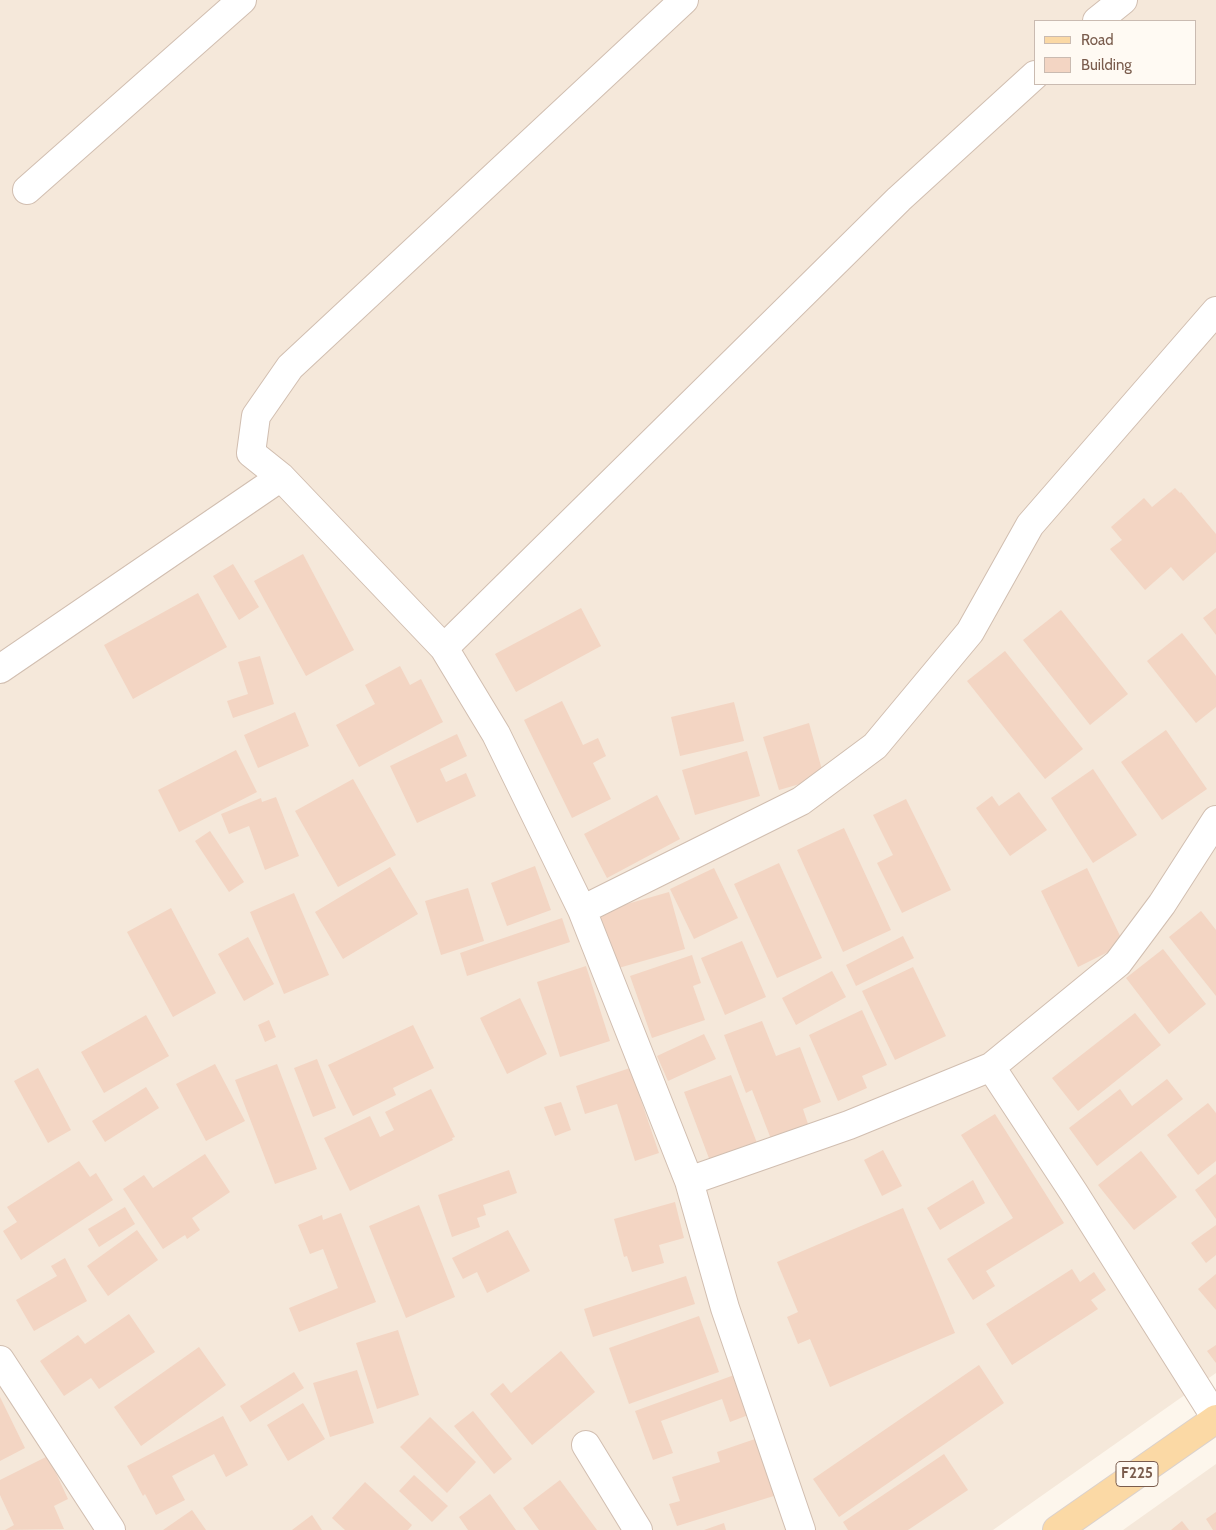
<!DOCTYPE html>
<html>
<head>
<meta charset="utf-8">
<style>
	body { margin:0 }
	#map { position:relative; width:1216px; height:1530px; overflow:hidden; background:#fdf6ec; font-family:Cabin,sans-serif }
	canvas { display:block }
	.legend { position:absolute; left:1034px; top:20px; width:162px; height:65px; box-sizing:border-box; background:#fffaf3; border:1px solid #cabbb1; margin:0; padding:6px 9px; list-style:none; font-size:15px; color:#7a5c4d }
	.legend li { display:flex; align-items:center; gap:10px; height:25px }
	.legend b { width:25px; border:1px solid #cabbb1 }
</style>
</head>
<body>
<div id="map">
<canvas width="1216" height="1530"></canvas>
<ul class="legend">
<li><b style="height:6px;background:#fbd9a5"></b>Road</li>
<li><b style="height:14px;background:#f3d5c3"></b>Building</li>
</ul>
</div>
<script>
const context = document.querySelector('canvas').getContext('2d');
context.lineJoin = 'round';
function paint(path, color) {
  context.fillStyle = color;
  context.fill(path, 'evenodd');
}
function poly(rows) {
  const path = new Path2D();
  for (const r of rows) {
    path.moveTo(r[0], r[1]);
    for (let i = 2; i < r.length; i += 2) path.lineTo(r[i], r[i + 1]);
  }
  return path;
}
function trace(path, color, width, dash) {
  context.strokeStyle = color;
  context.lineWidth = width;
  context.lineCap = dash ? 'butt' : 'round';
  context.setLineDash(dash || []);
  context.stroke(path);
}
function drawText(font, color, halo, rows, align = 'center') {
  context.font = font + ' Cabin,sans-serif';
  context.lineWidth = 4;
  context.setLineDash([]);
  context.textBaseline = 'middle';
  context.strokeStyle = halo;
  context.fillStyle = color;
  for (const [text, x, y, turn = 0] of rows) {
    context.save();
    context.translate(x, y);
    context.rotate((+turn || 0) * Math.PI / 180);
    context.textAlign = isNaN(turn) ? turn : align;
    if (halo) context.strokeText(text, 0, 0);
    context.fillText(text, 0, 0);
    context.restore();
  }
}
const residential = poly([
	[0,0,1216,0,1216,1373,993,1530,0,1530],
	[1035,21,1195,21,1195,84,1035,84],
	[1216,1464,1216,1530,1123,1530]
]);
const building = poly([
	[1175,488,1180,493,1181,492,1216,534,1216,552,1183,581,1171,567,1145,590,1110,549,1122,540,1111,527,1144,498,1152,507],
	[303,554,354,650,306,676,254,581],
	[233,564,259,607,239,620,213,576],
	[198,593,227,647,133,699,104,645],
	[581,608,601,646,516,692,495,654],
	[1216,608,1216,635,1203,618],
	[1061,610,1128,694,1090,725,1023,640],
	[1182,633,1216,676,1216,707,1196,723,1147,661],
	[1005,651,1083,749,1045,779,967,681],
	[260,656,274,704,233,718,227,701,248,694,238,662],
	[400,666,410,685,421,679,443,722,359,767,336,725,375,704,365,685],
	[562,701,583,745,598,738,606,756,593,763,611,799,572,818,524,720],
	[734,702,744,741,680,756,671,717],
	[295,712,309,746,258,768,244,735],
	[809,723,824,777,779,790,763,737],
	[1166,730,1207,789,1162,820,1121,762],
	[457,734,467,756,440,769,446,782,466,773,476,796,417,823,390,766],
	[236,750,257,792,179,832,158,790],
	[747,751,760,796,695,815,682,770],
	[1093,769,1137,835,1093,863,1051,798],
	[353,779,396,855,338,887,295,811],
	[1019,792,1047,830,1010,856,976,808,992,796,999,806],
	[657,795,680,839,607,878,584,834],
	[276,797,299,856,265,870,249,826,229,834,221,814,261,798,262,802],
	[906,799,951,890,902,913,877,863,893,855,873,815],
	[844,828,891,930,843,952,797,850],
	[210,831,244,882,229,892,195,841],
	[779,863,822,958,777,978,734,884],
	[535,866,551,910,507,926,491,883],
	[390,867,418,914,343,959,315,912],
	[714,868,738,918,694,939,670,889],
	[1087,868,1124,944,1078,967,1041,891],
	[468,888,484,941,441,955,425,901],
	[669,892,685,949,615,969,599,912],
	[294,893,329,975,284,994,250,912],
	[171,908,216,993,173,1017,127,932],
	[1201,911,1216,930,1216,996,1169,937],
	[562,918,570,942,467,976,460,953],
	[903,936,914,958,856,986,846,965],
	[248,937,274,984,244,1001,218,954],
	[742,941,766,997,725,1015,701,958],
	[1163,949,1206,1004,1169,1034,1126,978],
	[692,955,701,983,693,986,705,1020,652,1038,630,976],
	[586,966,610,1041,560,1057,537,982],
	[913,967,946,1036,895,1060,862,991],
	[832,971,846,997,796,1025,782,998],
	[520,998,547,1054,507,1074,480,1018],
	[862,1010,887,1065,862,1076,867,1088,838,1101,809,1035],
	[1135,1013,1161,1045,1078,1111,1052,1078],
	[146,1015,169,1056,104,1093,81,1052],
	[269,1020,276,1037,265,1042,258,1025],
	[762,1021,776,1056,800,1047,821,1102,803,1109,808,1124,771,1139,752,1090,746,1093,724,1035],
	[413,1025,434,1068,393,1088,396,1095,353,1116,328,1065],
	[704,1034,716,1059,668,1081,657,1056],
	[317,1059,336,1108,313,1117,294,1068],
	[215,1064,245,1121,206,1141,176,1084],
	[277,1064,317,1169,275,1184,235,1080],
	[38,1068,71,1130,48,1143,14,1081],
	[630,1068,659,1153,635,1161,617,1104,585,1114,576,1086],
	[731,1075,757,1143,710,1161,684,1092],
	[1167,1079,1183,1099,1097,1166,1069,1128,1120,1089,1132,1106],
	[146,1087,159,1108,105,1142,92,1121],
	[431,1089,455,1137,452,1138,453,1140,350,1191,324,1138,370,1116,380,1137,394,1130,385,1112],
	[561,1102,571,1130,555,1136,544,1107],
	[1208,1103,1216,1113,1216,1161,1198,1175,1167,1135],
	[995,1114,1064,1223,986,1271,995,1286,973,1300,947,1259,1013,1218,961,1135],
	[883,1150,902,1186,882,1196,864,1160],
	[1141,1151,1177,1197,1134,1230,1098,1185],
	[205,1154,230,1192,192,1218,200,1230,187,1239,185,1235,163,1249,123,1189,144,1175,153,1188],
	[79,1161,90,1177,96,1173,113,1200,21,1260,3,1231,17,1222,7,1207],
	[509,1170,517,1193,483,1205,486,1215,477,1218,480,1227,452,1237,438,1195],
	[1216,1174,1216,1219,1195,1190],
	[973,1180,985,1203,940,1230,927,1208],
	[675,1202,684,1238,659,1245,664,1263,632,1272,627,1256,624,1257,614,1219],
	[419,1205,455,1297,406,1318,369,1226],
	[125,1207,135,1224,99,1247,88,1229],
	[903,1208,955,1333,830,1387,810,1339,798,1344,787,1317,798,1312,777,1262],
	[341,1213,376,1302,299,1332,289,1308,338,1288,323,1249,310,1254,298,1225,322,1215,323,1220],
	[1216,1225,1216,1255,1206,1263,1191,1243],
	[137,1230,158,1260,108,1296,87,1266],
	[508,1230,530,1271,487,1293,477,1272,463,1279,452,1258],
	[65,1258,87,1301,34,1331,16,1300,57,1276,51,1266],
	[1072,1269,1080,1282,1094,1272,1106,1290,1091,1300,1098,1309,1012,1365,986,1324],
	[1216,1274,1216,1310,1198,1289],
	[686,1276,695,1304,593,1337,584,1309],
	[129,1314,155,1352,99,1389,91,1378,64,1396,40,1361,78,1335,85,1344],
	[699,1316,719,1372,629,1404,609,1348],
	[398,1330,419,1395,377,1409,356,1343],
	[1216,1345,1216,1363,1207,1351],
	[199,1347,226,1385,141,1446,114,1407],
	[561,1351,595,1392,532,1445,490,1394,503,1383,511,1393],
	[979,1365,1004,1403,839,1517,813,1479],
	[357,1370,374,1423,330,1437,313,1383],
	[294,1372,304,1388,250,1422,240,1406],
	[737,1374,751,1414,730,1422,722,1399,661,1421,673,1453,653,1460,635,1411],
	[0,1397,25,1448,0,1461],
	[303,1403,325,1439,288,1461,267,1425],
	[473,1411,512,1459,494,1474,454,1426],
	[223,1416,248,1465,226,1477,214,1454,172,1476,185,1500,156,1515,145,1494,143,1496,127,1466],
	[430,1417,476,1462,447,1493,400,1447],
	[755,1439,759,1452,765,1451,777,1495,677,1526,669,1504,680,1501,672,1477,720,1462,717,1452],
	[944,1454,968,1490,908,1530,848,1530,843,1522],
	[48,1456,68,1499,54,1506,64,1529,5,1530,14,1525,0,1495,0,1480],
	[414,1475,448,1506,432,1522,399,1491],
	[560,1480,597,1530,539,1530,523,1508],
	[365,1482,412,1525,408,1530,345,1530,332,1518],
	[490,1494,516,1530,468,1530,459,1517],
	[192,1510,206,1530,163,1530],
	[1216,1512,1216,1530,1213,1530,1206,1519],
	[312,1515,322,1530,292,1530],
	[1182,1521,1189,1530,1171,1530],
	[724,1523,726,1530,704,1530]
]);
const minor = poly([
	[684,0,290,367,256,416,251,453,281,477,444,648,496,734,582,910,689,1181,725,1308,801,1530],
	[1097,21,1123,0],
	[27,190,242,0],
	[444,648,899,199,1035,75],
	[0,669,281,477],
	[582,910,801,801,875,746,970,632,1030,525,1216,311],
	[991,1067,1074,1193,1216,1418],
	[689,1181,849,1125,991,1067,1118,963,1162,904,1216,820],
	[0,1360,111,1530],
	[586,1445,638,1530]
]);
const major = poly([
	[1057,1530,1216,1419]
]);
const shields = [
	[1137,1474,42]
];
const shieldNames = [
	["F225",1137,1474]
];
paint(residential, '#f5e8da');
paint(building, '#f3d5c3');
trace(minor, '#d1beb0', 30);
trace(major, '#dad1cd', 30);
trace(minor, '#fff', 28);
trace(major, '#fbd9a5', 28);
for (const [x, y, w] of shields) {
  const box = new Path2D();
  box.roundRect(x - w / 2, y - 12.5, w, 25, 4);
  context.fillStyle = '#fffaf3';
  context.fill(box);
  trace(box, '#7a5c4d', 1);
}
drawText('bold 15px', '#7a5c4d', null, shieldNames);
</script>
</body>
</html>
